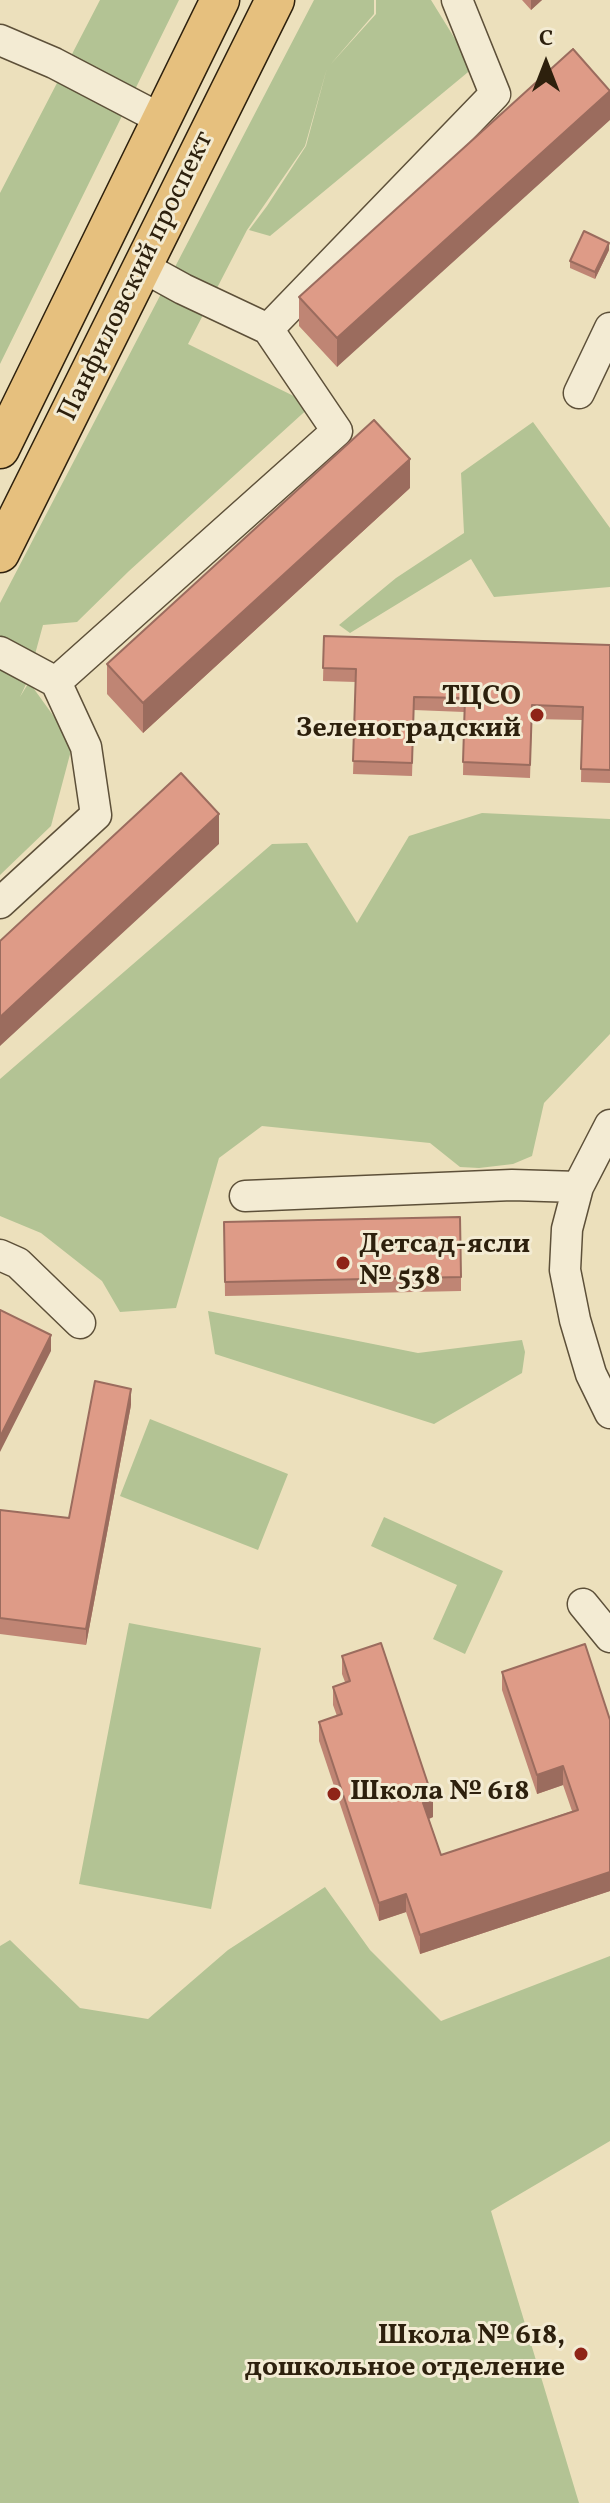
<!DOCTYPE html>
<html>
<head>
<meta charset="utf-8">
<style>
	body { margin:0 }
	#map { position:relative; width:610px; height:2503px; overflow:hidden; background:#ece0bc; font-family:Vollkorn,serif }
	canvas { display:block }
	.north { position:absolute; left:506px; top:24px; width:80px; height:80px; -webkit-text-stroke:6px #f3ebd3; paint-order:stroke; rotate:0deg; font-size:22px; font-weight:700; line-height:32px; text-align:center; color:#2d200d }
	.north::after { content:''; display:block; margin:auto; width:28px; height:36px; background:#2d200d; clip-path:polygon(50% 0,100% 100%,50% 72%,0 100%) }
</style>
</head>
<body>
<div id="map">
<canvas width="610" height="2503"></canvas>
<div class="north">С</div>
</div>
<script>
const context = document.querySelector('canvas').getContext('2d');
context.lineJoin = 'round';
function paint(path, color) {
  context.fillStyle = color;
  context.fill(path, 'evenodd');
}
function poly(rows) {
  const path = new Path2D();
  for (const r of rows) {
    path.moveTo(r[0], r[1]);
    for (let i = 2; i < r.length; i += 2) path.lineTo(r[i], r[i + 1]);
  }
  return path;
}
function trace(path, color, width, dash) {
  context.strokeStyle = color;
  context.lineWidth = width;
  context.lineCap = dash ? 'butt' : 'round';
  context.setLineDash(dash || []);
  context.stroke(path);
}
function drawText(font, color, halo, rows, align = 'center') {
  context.font = font + ' Vollkorn,serif';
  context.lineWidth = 6;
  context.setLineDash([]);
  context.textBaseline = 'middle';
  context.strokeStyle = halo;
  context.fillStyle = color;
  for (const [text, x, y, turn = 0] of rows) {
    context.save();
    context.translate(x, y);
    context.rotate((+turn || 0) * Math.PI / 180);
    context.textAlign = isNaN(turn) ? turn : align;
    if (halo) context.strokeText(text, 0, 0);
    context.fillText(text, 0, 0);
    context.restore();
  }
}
const green = poly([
	[100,0,179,0,0,364,0,193],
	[314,0,374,0,374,14,330,65,376,14,376,0,431,0,473,68,270,236,249,230,267,206,306,146,327,68,305,146,247,230,188,344,312,405,129,571,77,622,43,625,28,680,20,697,29,682,73,743,51,826,0,875,0,603],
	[533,422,610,528,610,587,494,597,471,559,350,633,339,625,396,578,464,533,461,473],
	[482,813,610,819,610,1034,544,1103,532,1156,513,1164,479,1168,460,1167,430,1143,262,1126,219,1158,176,1308,120,1312,102,1281,41,1233,0,1216,0,1079,272,844,307,843,357,923,409,836],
	[208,1311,418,1353,522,1340,525,1352,522,1373,434,1424,215,1354],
	[150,1419,288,1474,258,1550,120,1496],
	[384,1517,503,1571,465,1654,433,1639,457,1585,371,1546],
	[129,1623,261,1648,211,1909,79,1884],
	[325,1887,370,1950,441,2021,610,1956,610,2141,491,2211,579,2503,0,2503,0,1946,10,1940,80,2008,148,2019,228,1950]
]);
const minor = poly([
	[0,40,54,63,161,119],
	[143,267,183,289,268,329,495,94,457,0],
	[579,393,610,328],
	[0,652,56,682,337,431,268,329],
	[0,903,96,815,86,747,56,682],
	[610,1125,578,1187,567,1229,565,1270,575,1320,591,1374,610,1413],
	[245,1196,512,1185,578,1187],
	[0,1255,18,1263,80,1323],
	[583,1604,610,1637]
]);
const major = poly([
	[0,449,220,0],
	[0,553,275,0]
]);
const wall = poly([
	[522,0,542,0,531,10],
	[573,49,337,367,299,326,299,297],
	[609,250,595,279,570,268,570,261],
	[410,488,143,733,107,694,107,664],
	[324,636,610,645,610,783,581,782,582,720,532,719,530,778,463,775,464,712,414,710,412,776,353,774,356,682,323,681],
	[224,1222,461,1277,461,1291,225,1296],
	[131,1405,86,1645,0,1634,0,1510,69,1518],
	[342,1656,433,1817,429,1819,441,1855,572,1811,563,1785,537,1794,502,1690,502,1672,610,1720,610,1891,420,1954,406,1912,379,1921,319,1741,319,1722,337,1716,333,1705,333,1687,345,1682,342,1674]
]);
const shadedWall = poly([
	[531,0,542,0,531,10],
	[610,91,610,120,337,367,337,338],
	[609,243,609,250,595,279,595,272],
	[410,459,410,488,143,733,143,703],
	[219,814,219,844,0,1046,0,1017],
	[51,1335,51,1351,0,1452,0,1437],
	[131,1389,131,1405,86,1645,86,1629],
	[563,1766,563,1785,537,1794,537,1775],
	[433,1799,433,1817,423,1821,423,1803],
	[610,1872,610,1891,420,1954,420,1935],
	[406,1894,406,1912,379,1921,379,1903]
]);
const building = poly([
	[573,49,610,91,337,338,299,297,573,49],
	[584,231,609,243,595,272,570,261,584,231],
	[374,420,410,459,143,703,107,664,374,420],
	[324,636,610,645,610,770,581,769,583,707,532,705,530,765,463,762,465,698,414,697,412,763,353,761,356,669,323,668,324,636],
	[181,773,219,814,0,1017,0,941,181,773],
	[460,1217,461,1277,225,1282,224,1222,460,1217],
	[0,1310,51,1335,0,1437,0,1310],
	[95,1381,131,1389,86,1629,0,1618,0,1510,69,1518,95,1381],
	[381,1643,433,1799,423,1803,441,1855,578,1810,563,1766,537,1775,502,1672,585,1644,610,1720,610,1872,420,1935,406,1894,379,1903,319,1722,342,1714,333,1687,350,1681,342,1656,381,1643]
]);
const markers = [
	[537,715,8,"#8f2418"],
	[343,1263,8,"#8f2418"],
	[334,1794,8,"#8f2418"],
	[581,2354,8,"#8f2418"]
];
const streetNames = [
	["Панфиловский проспект",138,277,-64]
];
const poiNames = [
	["ТЦСО",521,699],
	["Зеленоградский",521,731],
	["Детсад-ясли",359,1247,"left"],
	["№ 538",359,1279,"left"],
	["Школа № 618",350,1794,"left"],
	["Школа № 618,",565,2338],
	["дошкольное отделение",565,2370]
];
paint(green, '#b3c394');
trace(minor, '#5d5039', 33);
trace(major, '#2d200d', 41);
trace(minor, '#f3ebd3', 30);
trace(major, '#e6c07e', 38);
paint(wall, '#bf8574');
paint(shadedWall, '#9b6c5e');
paint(building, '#de9b87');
trace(building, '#9b6c5e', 2);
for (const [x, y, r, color] of markers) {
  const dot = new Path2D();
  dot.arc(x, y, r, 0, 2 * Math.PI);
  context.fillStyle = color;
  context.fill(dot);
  trace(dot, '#f3ebd3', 3);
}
drawText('28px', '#2d200d', '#f3ebd3', streetNames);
drawText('bold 28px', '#2d200d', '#f3ebd3', poiNames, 'right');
</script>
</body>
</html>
